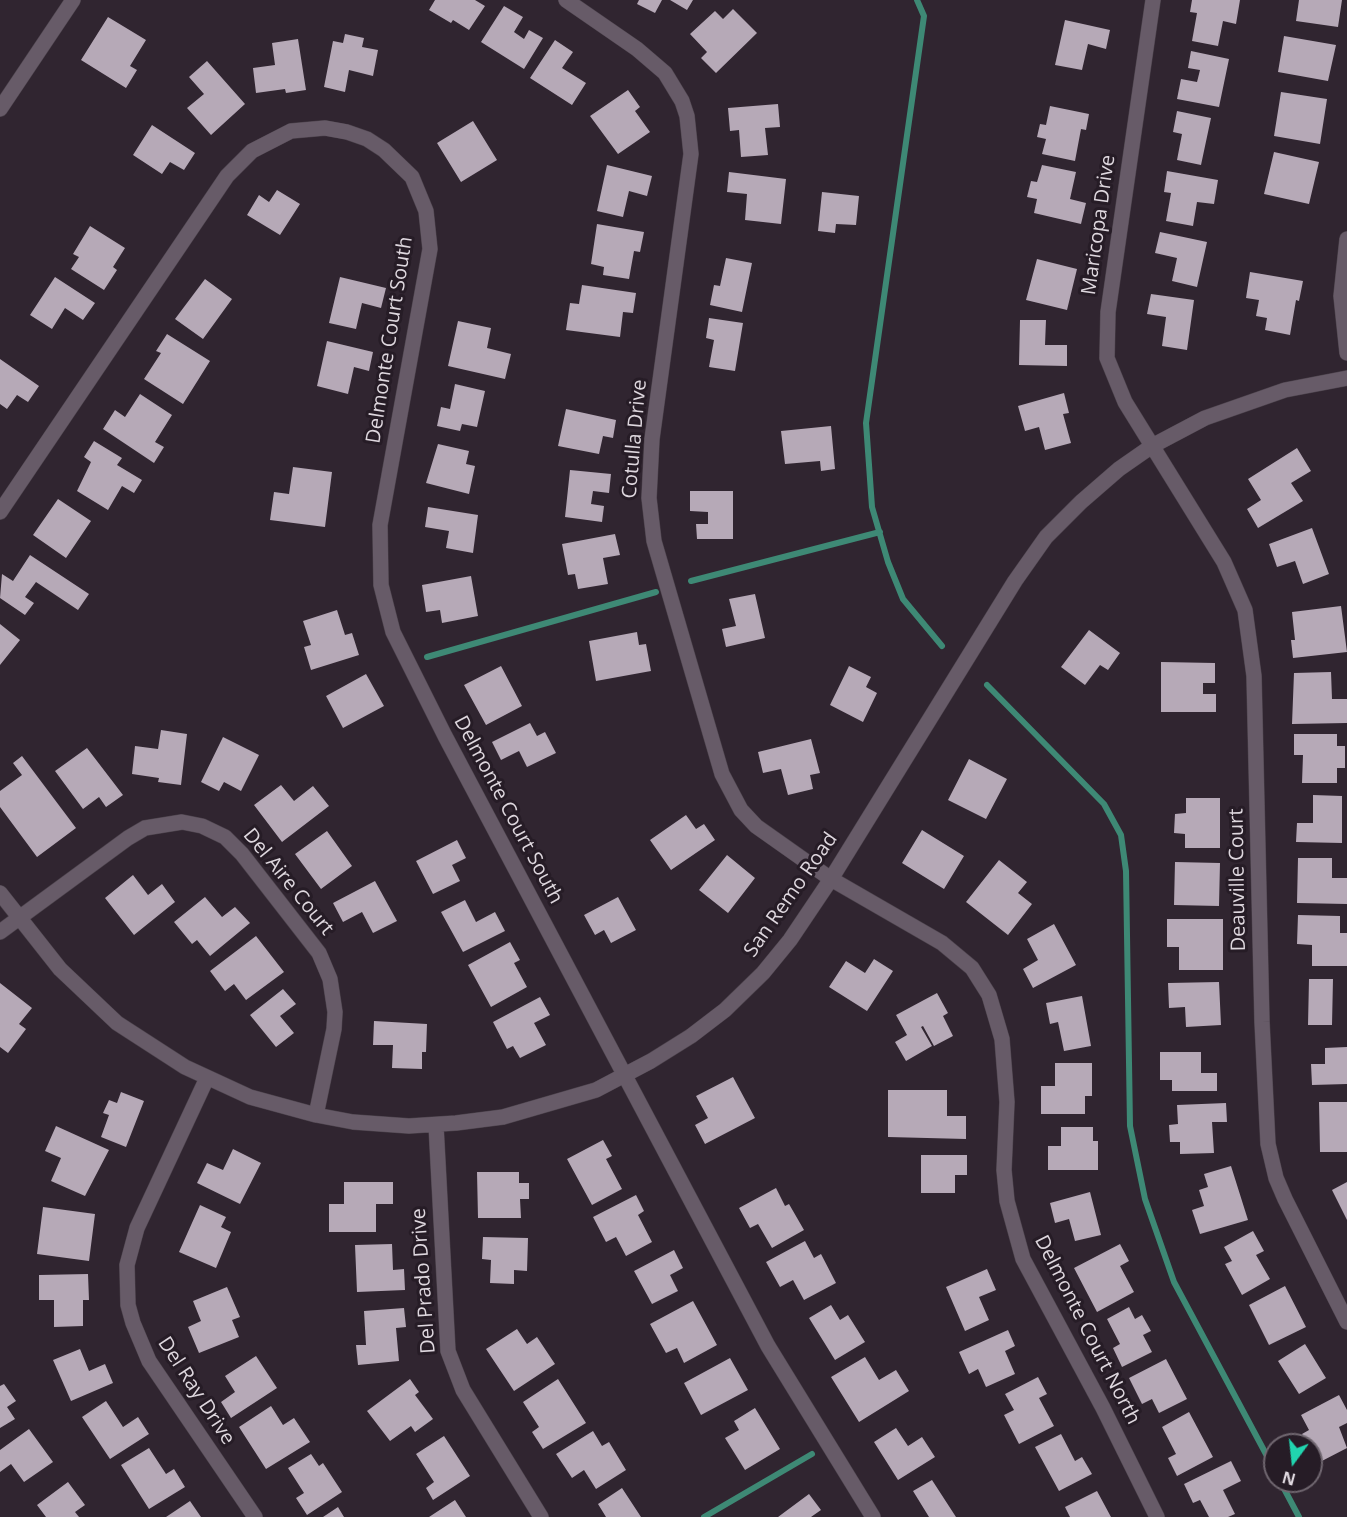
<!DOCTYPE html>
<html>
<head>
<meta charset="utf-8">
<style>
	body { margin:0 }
	#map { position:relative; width:1347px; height:1517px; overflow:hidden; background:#302530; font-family:"Open Sans",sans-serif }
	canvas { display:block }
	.north { position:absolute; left:1263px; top:1433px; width:60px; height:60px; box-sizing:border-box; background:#261c26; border:2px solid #706770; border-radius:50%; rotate:195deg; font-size:16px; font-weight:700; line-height:24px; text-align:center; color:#ded7de }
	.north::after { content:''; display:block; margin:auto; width:21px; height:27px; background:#21d5af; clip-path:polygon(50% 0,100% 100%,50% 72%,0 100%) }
</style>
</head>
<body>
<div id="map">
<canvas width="1347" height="1517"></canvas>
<div class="north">N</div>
</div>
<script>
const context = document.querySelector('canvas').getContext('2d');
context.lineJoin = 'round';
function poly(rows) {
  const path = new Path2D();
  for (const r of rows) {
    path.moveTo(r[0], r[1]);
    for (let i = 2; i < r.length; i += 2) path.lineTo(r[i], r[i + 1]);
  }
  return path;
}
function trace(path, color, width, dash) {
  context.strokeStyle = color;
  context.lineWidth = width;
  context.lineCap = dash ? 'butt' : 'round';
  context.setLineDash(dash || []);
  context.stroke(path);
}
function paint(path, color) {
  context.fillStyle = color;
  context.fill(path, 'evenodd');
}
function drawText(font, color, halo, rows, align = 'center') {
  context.font = font + ' "Open Sans",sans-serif';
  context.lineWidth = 6;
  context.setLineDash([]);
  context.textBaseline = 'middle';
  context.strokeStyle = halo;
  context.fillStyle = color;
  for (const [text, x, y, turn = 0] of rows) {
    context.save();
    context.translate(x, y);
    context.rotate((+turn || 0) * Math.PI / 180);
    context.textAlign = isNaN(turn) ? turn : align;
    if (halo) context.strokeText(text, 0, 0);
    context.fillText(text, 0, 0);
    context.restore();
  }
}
const stream = poly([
	[917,0,924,16,866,423,872,507,888,562,903,599,942,646],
	[691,581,880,532],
	[427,657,656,592],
	[987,685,1104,804,1121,835,1126,871,1130,1126,1145,1199,1174,1282,1275,1471],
	[1280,1481,1299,1517],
	[704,1517,812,1454]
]);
const building = poly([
	[435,0,475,0,485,6,469,30,453,20,451,23,429,10],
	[639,0,662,0,655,13,637,4],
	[670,0,693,0,687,10],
	[1192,0,1240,0,1236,24,1223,21,1218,46,1192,41,1197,13,1190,12],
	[1299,0,1342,0,1338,27,1296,21],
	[504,6,523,17,514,32,524,39,529,30,543,38,524,69,481,42],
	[733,9,757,33,716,73,701,58,707,52,690,34,715,11,723,19],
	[108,17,146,40,130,66,137,70,126,88,81,60],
	[1065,20,1110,30,1106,49,1088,44,1082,70,1055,65],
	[345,34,364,38,362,47,378,50,373,76,349,70,345,92,324,87,333,41,343,43],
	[1284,36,1336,45,1328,81,1278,72],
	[298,39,306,90,286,93,285,89,256,93,253,68,275,65,272,43],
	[555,40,573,52,562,68,586,83,572,105,530,78],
	[1191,51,1229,59,1219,107,1177,99,1181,79,1197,82,1200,70,1188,68],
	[207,61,245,104,211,135,187,108,204,94,189,77],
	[628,90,640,107,635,111,650,132,618,154,590,116],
	[1281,92,1327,99,1320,144,1274,136],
	[778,104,780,127,765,128,768,155,741,157,739,130,730,131,728,108],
	[1050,106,1089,114,1086,130,1081,129,1075,161,1042,154,1046,139,1037,137,1040,124,1046,125],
	[1177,111,1211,118,1201,165,1177,160,1182,134,1173,132],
	[473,121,497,160,461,182,437,143],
	[152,125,195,153,184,170,170,162,162,174,133,155],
	[1274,152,1319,162,1309,204,1264,194],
	[607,165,652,176,647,196,629,191,623,217,597,211],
	[1042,165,1076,172,1070,199,1086,203,1081,224,1034,213,1037,199,1027,197,1031,181,1037,182],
	[1167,171,1218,180,1214,204,1197,202,1193,226,1166,221,1171,193,1164,192],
	[729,172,786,179,781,224,745,220,747,194,727,192],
	[277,190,300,204,280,235,247,215,259,195,269,202],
	[822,192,859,196,856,225,836,224,835,233,818,231],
	[597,224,644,232,640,252,634,251,629,279,603,275,604,267,591,264],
	[90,226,125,248,113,267,117,270,104,290,71,269,79,257,73,254],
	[1160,232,1207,242,1197,287,1172,281,1177,258,1155,253],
	[726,258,752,263,742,312,710,305,714,285,720,286],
	[1037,259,1077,269,1067,310,1026,300],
	[1250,272,1303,281,1299,301,1296,300,1290,335,1265,330,1267,318,1256,316,1259,300,1246,298],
	[55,277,95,303,83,320,65,308,52,329,30,315],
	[340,277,386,288,381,308,362,303,356,329,329,323],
	[205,279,232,299,203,339,175,319],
	[582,285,636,293,633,313,623,312,620,337,566,330,570,303,579,304],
	[1151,294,1194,300,1187,350,1162,346,1166,317,1147,314],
	[709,318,743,323,735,371,709,367,714,340,706,338],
	[1020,320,1046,320,1045,345,1067,345,1067,366,1019,365],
	[458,321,491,328,487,348,511,354,505,379,448,366],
	[167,334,210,361,183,404,144,379,161,353,156,351],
	[327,341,373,352,369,371,354,367,348,394,317,386],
	[0,359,39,386,28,402,17,395,7,409,0,404],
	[455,384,485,391,477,427,462,424,460,431,437,426,441,407,450,409],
	[1064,393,1069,413,1063,414,1071,443,1045,450,1039,427,1025,431,1018,406],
	[140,394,172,415,155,442,164,447,154,463,103,429,115,410,125,417],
	[566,409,616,420,613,438,603,436,599,454,558,446],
	[831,426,835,469,821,471,820,461,785,464,781,431],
	[94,441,122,458,117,465,142,480,134,493,122,486,108,510,77,491,91,462,84,457],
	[438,444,469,451,466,464,475,466,469,494,426,483],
	[1297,448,1311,471,1291,483,1303,501,1258,528,1247,509,1261,500,1248,479],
	[293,467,332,472,325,527,270,520,274,492,289,494],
	[570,470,611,474,609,493,593,491,591,504,604,506,602,522,565,517],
	[690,491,733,491,733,539,697,539,696,524,708,524,708,512,690,511],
	[58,499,91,521,66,558,33,535],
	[428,507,478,515,473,553,446,548,449,531,425,527],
	[1312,528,1329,574,1303,584,1295,561,1277,567,1269,544],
	[615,534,620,555,603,558,608,584,578,589,575,574,568,575,562,544],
	[30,555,89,594,78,610,36,582,25,597,34,603,25,615,0,598,2,574,13,581],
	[471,576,478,616,442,623,440,610,426,612,422,585],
	[755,594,765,638,726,647,722,629,736,626,729,599],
	[1341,606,1347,652,1293,658,1291,640,1295,640,1292,612],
	[337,610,345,635,352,633,359,655,311,670,304,647,311,645,303,621],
	[0,624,20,640,0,665],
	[1089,630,1120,653,1108,670,1100,665,1085,685,1061,667],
	[637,632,639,645,646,644,651,671,596,681,589,641],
	[1161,662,1215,663,1215,683,1203,683,1203,694,1216,694,1216,712,1161,712],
	[501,666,522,706,486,725,464,685],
	[849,666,871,677,866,687,877,693,863,722,830,705],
	[1331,672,1332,699,1347,699,1347,723,1292,724,1294,673],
	[366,674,384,706,343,728,326,696],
	[530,723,537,736,545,732,556,753,527,767,519,751,501,760,492,742],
	[161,730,187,734,181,785,158,782,159,778,132,774,135,746,158,749],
	[1294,734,1337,734,1337,746,1345,746,1345,768,1337,768,1337,783,1302,783,1303,755,1294,755],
	[223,737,259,755,241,791,224,782,219,791,201,782],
	[811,739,820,773,810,775,813,789,788,795,781,769,763,773,758,752],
	[87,748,123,795,106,807,99,797,83,809,55,771],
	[22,756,76,828,37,857,0,807,0,791,22,775,13,763],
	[969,759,1007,779,986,819,948,800],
	[281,785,294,801,313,786,329,806,282,842,254,805],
	[1313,795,1342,796,1342,843,1296,842,1297,823,1313,823],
	[1186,798,1220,798,1220,848,1185,848,1185,834,1174,833,1175,814,1186,813],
	[686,815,696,829,704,824,715,840,671,870,650,840],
	[922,830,964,856,944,889,902,863],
	[327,831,352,866,321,889,295,854],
	[457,840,466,858,452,865,460,881,433,894,416,861],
	[727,855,755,878,728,913,699,890],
	[1298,858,1332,858,1332,878,1347,878,1347,904,1297,903],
	[999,860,1027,882,1018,893,1032,904,1008,935,966,902],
	[1175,862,1220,863,1219,906,1174,905],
	[133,875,148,895,162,884,175,902,134,935,105,898],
	[375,881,397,921,373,933,362,912,343,922,333,903],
	[205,897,222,917,235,907,250,923,210,956,197,940,192,944,174,922],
	[618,897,636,930,611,943,604,930,595,935,584,915],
	[465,900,476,922,495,912,505,931,463,952,441,912],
	[1298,915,1340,916,1340,933,1347,933,1347,966,1312,966,1312,945,1297,944],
	[1167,919,1223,919,1223,970,1179,970,1179,947,1167,947],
	[1054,924,1076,965,1033,988,1023,969,1038,960,1027,939],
	[256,936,284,972,246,1000,234,984,225,991,210,971],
	[510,942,520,960,514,963,527,987,491,1007,468,965],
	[874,959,893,971,867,1011,829,987,846,961,865,973],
	[1309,979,1333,979,1332,1025,1308,1025],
	[1219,982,1221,1025,1186,1027,1185,1007,1169,1008,1168,983],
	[0,983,32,1008,19,1024,26,1029,8,1053,0,1047],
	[283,989,296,1004,280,1016,294,1033,276,1047,250,1015],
	[937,993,948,1013,943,1016,953,1036,934,1046,923,1026,921,1027,932,1046,906,1061,895,1042,907,1035,896,1015],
	[1082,996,1091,1046,1064,1051,1058,1022,1050,1024,1046,1003],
	[540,997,550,1015,534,1023,546,1045,520,1058,513,1046,507,1049,493,1022],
	[374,1021,427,1024,426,1052,422,1052,422,1069,392,1068,393,1045,373,1045],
	[1347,1047,1347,1084,1312,1085,1311,1064,1325,1064,1325,1048],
	[1160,1052,1201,1052,1201,1073,1217,1073,1217,1091,1172,1091,1172,1080,1160,1080],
	[1055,1063,1092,1063,1092,1096,1085,1096,1085,1114,1041,1114,1041,1086,1055,1086],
	[733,1077,755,1118,705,1144,695,1125,708,1118,696,1096],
	[888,1090,947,1090,947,1116,966,1116,966,1139,888,1137],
	[121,1092,144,1101,126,1147,101,1137,109,1115,103,1113,109,1100,117,1103],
	[1319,1102,1347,1102,1347,1152,1320,1152],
	[1226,1103,1227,1122,1212,1122,1214,1153,1180,1154,1180,1142,1170,1142,1169,1125,1178,1124,1177,1105],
	[56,1126,109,1150,85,1196,51,1181,61,1158,45,1151],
	[1061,1127,1093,1127,1093,1141,1098,1141,1098,1170,1048,1170,1048,1146,1061,1146],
	[603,1140,612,1156,606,1159,622,1189,592,1205,567,1159],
	[233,1149,261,1163,240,1204,197,1183,207,1163,223,1170],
	[921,1155,967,1155,967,1175,955,1175,955,1193,921,1193],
	[1231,1166,1248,1220,1200,1234,1192,1210,1204,1206,1199,1190,1208,1187,1204,1174],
	[477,1172,519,1172,519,1183,529,1183,529,1199,520,1199,521,1218,478,1218],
	[344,1182,393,1182,393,1204,376,1204,376,1232,329,1232,329,1204,344,1204],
	[1347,1182,1347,1220,1332,1190],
	[776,1188,785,1206,789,1204,804,1230,772,1248,758,1224,750,1228,739,1208],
	[1090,1192,1101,1235,1075,1241,1069,1219,1055,1223,1050,1203],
	[636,1195,644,1211,638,1215,652,1242,626,1256,616,1237,606,1242,593,1217],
	[200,1205,226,1217,221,1227,231,1232,216,1268,179,1252],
	[43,1207,95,1214,89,1261,37,1254],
	[1253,1231,1264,1251,1256,1255,1270,1279,1242,1295,1225,1264,1232,1261,1224,1247],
	[483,1237,528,1238,527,1271,514,1270,514,1284,490,1283,491,1260,482,1259],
	[805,1241,814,1258,821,1254,836,1283,804,1300,793,1280,780,1287,766,1262],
	[392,1244,393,1270,404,1269,405,1290,357,1292,355,1245],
	[1120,1244,1129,1261,1120,1266,1134,1292,1097,1312,1074,1268],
	[674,1250,683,1268,670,1275,678,1291,652,1304,634,1271],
	[987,1269,996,1290,979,1297,989,1320,965,1331,946,1287],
	[88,1274,89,1300,83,1300,83,1326,54,1327,54,1300,39,1300,39,1275],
	[1285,1286,1306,1327,1269,1345,1249,1305],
	[227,1287,240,1317,232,1320,239,1337,199,1353,188,1327,201,1321,193,1301],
	[693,1301,717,1345,684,1363,677,1348,666,1353,650,1324],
	[831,1305,840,1320,848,1315,865,1342,835,1360,809,1318],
	[1129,1307,1135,1319,1142,1315,1151,1331,1143,1335,1152,1352,1122,1367,1113,1348,1120,1344,1107,1319],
	[404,1308,406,1327,396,1328,399,1361,358,1365,356,1345,366,1345,364,1311],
	[517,1329,527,1344,537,1337,555,1364,514,1391,486,1349],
	[1008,1330,1015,1346,1005,1351,1015,1374,986,1387,978,1369,969,1374,959,1352],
	[1305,1344,1326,1378,1299,1394,1278,1361],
	[80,1349,89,1371,105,1364,113,1383,71,1401,53,1360],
	[256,1356,277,1388,231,1418,221,1402,235,1392,225,1376],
	[865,1357,879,1380,896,1370,909,1391,859,1422,831,1377],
	[730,1358,748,1390,701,1415,684,1383],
	[1166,1359,1187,1399,1159,1413,1152,1399,1142,1404,1129,1378],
	[1038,1377,1047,1394,1039,1398,1054,1426,1019,1444,1004,1415,1014,1410,1005,1394],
	[410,1379,419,1392,415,1395,433,1419,415,1432,411,1426,390,1441,367,1411],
	[558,1379,586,1423,543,1449,532,1432,539,1427,523,1402],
	[4,1384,16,1401,7,1407,15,1419,0,1428,0,1386],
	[1339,1395,1347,1410,1347,1423,1339,1427,1347,1448,1318,1463,1311,1451,1311,1445,1308,1445,1302,1434,1309,1430,1301,1415],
	[106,1401,123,1427,138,1417,149,1434,110,1459,82,1417],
	[271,1406,283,1425,294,1418,310,1442,266,1469,239,1427],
	[755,1408,780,1449,745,1470,725,1438,739,1430,734,1421],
	[1189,1412,1213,1457,1177,1476,1168,1458,1176,1454,1162,1427],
	[896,1428,908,1446,922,1437,935,1457,898,1480,874,1442],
	[29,1429,53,1462,24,1482,11,1464,0,1472,0,1450],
	[593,1431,602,1446,609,1442,626,1470,596,1489,584,1470,572,1478,556,1454],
	[1061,1434,1075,1461,1082,1457,1092,1474,1059,1491,1035,1447],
	[444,1436,470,1476,433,1500,426,1488,434,1482,416,1454],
	[149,1448,166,1474,174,1469,185,1487,149,1509,121,1465],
	[311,1454,319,1466,323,1463,342,1492,307,1515,296,1498,304,1493,288,1468],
	[1231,1461,1241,1481,1223,1490,1235,1514,1228,1517,1209,1517,1200,1500,1193,1503,1184,1484],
	[932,1480,956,1517,929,1517,913,1491],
	[68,1482,85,1505,75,1512,79,1517,46,1517,37,1505],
	[622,1488,641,1517,606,1517,598,1504],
	[1097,1491,1111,1517,1070,1517,1065,1507],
	[809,1494,821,1510,811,1517,778,1517],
	[455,1500,466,1517,429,1517],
	[190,1501,201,1517,166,1517],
	[338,1507,344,1517,323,1517]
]);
const minor = poly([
	[566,0,637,49,665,73,682,101,687,116,691,154,652,439,649,498,654,541,722,774,741,810,756,826,831,879,942,943,972,968,989,995,1002,1039,1007,1102,1004,1170,1007,1201,1023,1259,1103,1408,1157,1517],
	[1153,0,1108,312,1107,358,1125,402,1224,562,1245,610,1254,676,1262,1022,1268,1144,1276,1178,1285,1199,1347,1322],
	[0,109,73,0],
	[1347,239,1341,296,1347,353],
	[0,512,227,176,252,151,291,131,325,128,347,132,367,139,384,150,412,177,426,211,430,249,380,525,381,585,393,632,445,736,768,1346,873,1517],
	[0,893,60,969,117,1023,185,1067,250,1097,316,1115,353,1122,409,1126,456,1123,503,1117,596,1090,651,1061,691,1036,725,1010,763,973,790,940,831,879,1015,581,1046,537,1081,502,1119,469,1152,446,1205,418,1285,390,1347,378],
	[0,932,128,838,145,828,182,822,202,826,225,837,242,854,319,953,330,979,335,1012,334,1029,316,1115],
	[207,1078,137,1228,127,1265,128,1305,133,1323,149,1361,255,1517],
	[436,1125,448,1351,463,1390,541,1517]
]);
const streetNames = [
	["Maricopa Drive",1099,225,-82],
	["Delmonte Court South",390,340,-81],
	["Cotulla Drive",635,439,-85],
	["Delmonte Court South",508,810,62],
	["Deauville Court",1238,880,-91],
	["Del Aire Court",288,882,51],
	["San Remo Road",791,895,-55],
	["Del Prado Drive",424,1281,-94],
	["Delmonte Court North",1087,1330,63],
	["Del Ray Drive",196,1391,57]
];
trace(stream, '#3e8975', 6);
paint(building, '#b6a9b7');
trace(minor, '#4b424b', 16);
trace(minor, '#675b68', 15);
drawText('20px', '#ded7de', '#261c26', streetNames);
</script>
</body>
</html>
